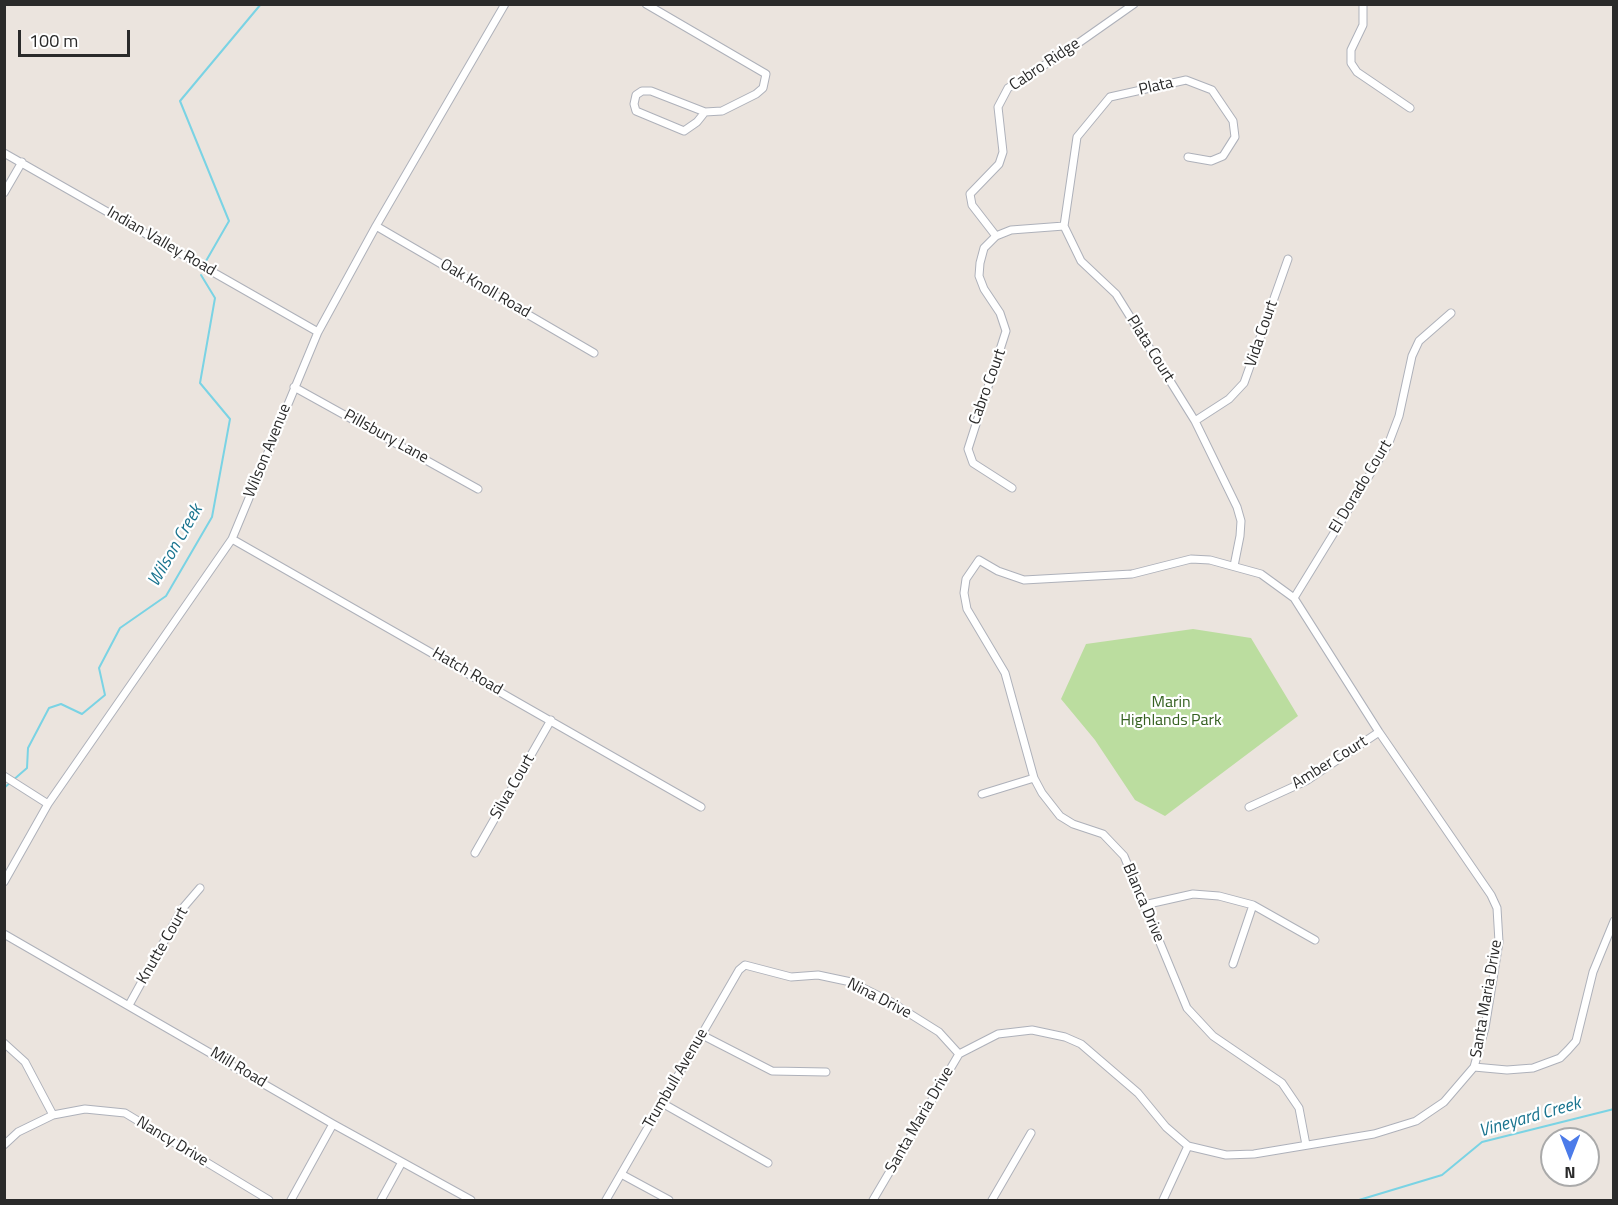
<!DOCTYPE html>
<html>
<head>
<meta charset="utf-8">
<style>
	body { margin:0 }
	#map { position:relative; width:1618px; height:1205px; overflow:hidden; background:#ebe4de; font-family:"Titillium Web",sans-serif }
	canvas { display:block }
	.frame { position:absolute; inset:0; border:6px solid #2a2a2a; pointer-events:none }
	.north { position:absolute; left:1540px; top:1127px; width:60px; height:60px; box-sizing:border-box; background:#fff; border:2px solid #aaa; border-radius:50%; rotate:180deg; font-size:16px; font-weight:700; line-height:24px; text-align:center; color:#2a2a2a }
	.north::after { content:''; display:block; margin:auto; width:21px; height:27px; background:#4c7be9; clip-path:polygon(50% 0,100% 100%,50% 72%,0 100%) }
	.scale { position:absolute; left:18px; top:30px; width:112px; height:27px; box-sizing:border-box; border:3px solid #2a2a2a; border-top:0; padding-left:8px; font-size:18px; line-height:21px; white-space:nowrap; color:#2a2a2a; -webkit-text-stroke:4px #fff; paint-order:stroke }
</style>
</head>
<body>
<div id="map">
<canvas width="1618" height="1205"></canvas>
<div class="frame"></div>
<div class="north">N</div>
<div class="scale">100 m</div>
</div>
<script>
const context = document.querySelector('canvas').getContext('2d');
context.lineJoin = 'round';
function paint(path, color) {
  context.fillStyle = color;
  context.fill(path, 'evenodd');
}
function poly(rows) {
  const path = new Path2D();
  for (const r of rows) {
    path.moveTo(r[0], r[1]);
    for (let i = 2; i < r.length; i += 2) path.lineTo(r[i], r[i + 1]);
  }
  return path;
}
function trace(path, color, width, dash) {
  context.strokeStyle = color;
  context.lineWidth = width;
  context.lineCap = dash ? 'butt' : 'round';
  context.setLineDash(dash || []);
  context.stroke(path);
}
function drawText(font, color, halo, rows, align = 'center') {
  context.font = font + ' "Titillium Web",sans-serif';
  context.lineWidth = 4.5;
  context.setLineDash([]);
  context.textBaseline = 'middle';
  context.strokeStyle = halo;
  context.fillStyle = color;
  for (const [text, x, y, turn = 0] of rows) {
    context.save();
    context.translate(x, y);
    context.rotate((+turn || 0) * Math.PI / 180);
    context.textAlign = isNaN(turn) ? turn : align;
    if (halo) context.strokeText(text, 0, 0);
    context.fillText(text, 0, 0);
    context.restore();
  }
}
const green = poly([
	[1193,629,1251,638,1298,716,1165,816,1135,800,1095,740,1061,699,1086,644]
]);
const stream = poly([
	[206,261,229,221,180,101,261,4],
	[4,788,27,768,28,748,49,708,61,704,82,714,105,695,99,668,120,628,166,596,212,517,230,419,200,383,215,298,201,275],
	[1359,1200,1442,1175,1482,1142,1614,1109]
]);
const street = poly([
	[646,4,766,74,763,88,756,94,722,111,705,112,651,91,642,91,636,95,634,104,636,111,684,131,697,122,705,112],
	[1363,4,1363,25,1351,50,1351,63,1357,72,1410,108],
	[4,153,318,332],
	[1188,157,1211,161,1223,156,1235,137,1233,121,1212,90,1186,80,1110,97,1077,137,1064,226,1081,261,1116,294,1195,421,1237,507,1241,521,1240,536,1234,566],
	[4,193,22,162],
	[376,226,594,353],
	[996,236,972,205,970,194,999,164,1003,152,998,107,1008,88,1070,49,1134,4],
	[294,387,478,489],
	[1195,421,1229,399,1244,383,1288,259],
	[1012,488,973,463,968,449,1006,331,1000,313,984,289,979,276,980,263,984,248,996,236,1011,230,1064,226],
	[232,539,701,807],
	[1294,598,1388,445,1399,416,1412,356,1419,341,1451,313],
	[4,776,48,804],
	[982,794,1034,778],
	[1249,807,1306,781,1379,732],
	[475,853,551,720],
	[4,882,48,804,232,539,318,332,376,226,505,4],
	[1144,905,1193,894,1219,896,1253,905,1315,940],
	[4,934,333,1124,471,1200],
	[1233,964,1253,905],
	[129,1005,182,909,200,888],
	[702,1035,772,1071,826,1072],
	[4,1043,25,1062,53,1115],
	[1474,1067,1507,1070,1533,1068,1560,1058,1568,1050,1576,1041,1593,972,1614,921],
	[662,1103,768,1163],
	[4,1145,18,1132,53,1115,85,1109,125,1113,269,1200],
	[621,1174,669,1200],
	[291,1200,333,1124],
	[381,1200,402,1162],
	[606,1200,739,970,745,965,791,977,818,975,851,982,891,1002,939,1032,959,1054],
	[873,1200,959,1054,998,1034,1032,1030,1065,1037,1081,1044,1138,1093,1166,1127,1188,1146,1226,1155,1254,1154,1374,1134,1416,1121,1444,1102,1474,1067,1485,1028,1499,942,1497,908,1491,895,1379,732,1294,598,1261,574,1210,560,1191,559,1132,574,1024,580,998,571,979,560,966,579,964,593,967,609,1005,673,1034,778,1042,793,1060,816,1073,824,1103,834,1124,856,1187,1008,1213,1036,1282,1083,1299,1108,1306,1145],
	[992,1200,1031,1133],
	[1163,1200,1188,1146]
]);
const streetNames = [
	["Cabro Ridge",1045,65,-34],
	["Plata",1156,87,-13],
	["Indian Valley Road",161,242,30],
	["Oak Knoll Road",485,289,30],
	["Vida Court",1262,334,-71],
	["Plata Court",1150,349,58],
	["Cabro Court",988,387,-70],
	["Pillsbury Lane",386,437,29],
	["Wilson Avenue",268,451,-68],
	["El Dorado Court",1361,487,-59],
	["Hatch Road",467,672,30],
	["Amber Court",1330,763,-32],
	["Silva Court",513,787,-60],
	["Blanca Drive",1143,903,67],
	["Knutte Court",163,946,-60],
	["Nina Drive",879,999,27],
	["Santa Maria Drive",1487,999,-80],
	["Mill Road",238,1068,31],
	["Trumbull Avenue",676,1079,-60],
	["Santa Maria Drive",920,1120,-60],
	["Nancy Drive",172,1142,31]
];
const parkNames = [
	["Marin",1171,703],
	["Highlands Park",1171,721]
];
const waterNames = [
	["Wilson Creek",176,546,-60],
	["Vineyard Creek",1530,1118,-16]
];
paint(green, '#bbdd9f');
trace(stream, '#7ad3e4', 2);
trace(street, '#aeb1ba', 9);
trace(street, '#fff', 7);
drawText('16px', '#2a2a2a', '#fff', streetNames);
drawText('16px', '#356121', '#fff', parkNames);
drawText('italic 18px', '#1a748f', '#fff', waterNames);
</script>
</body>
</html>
